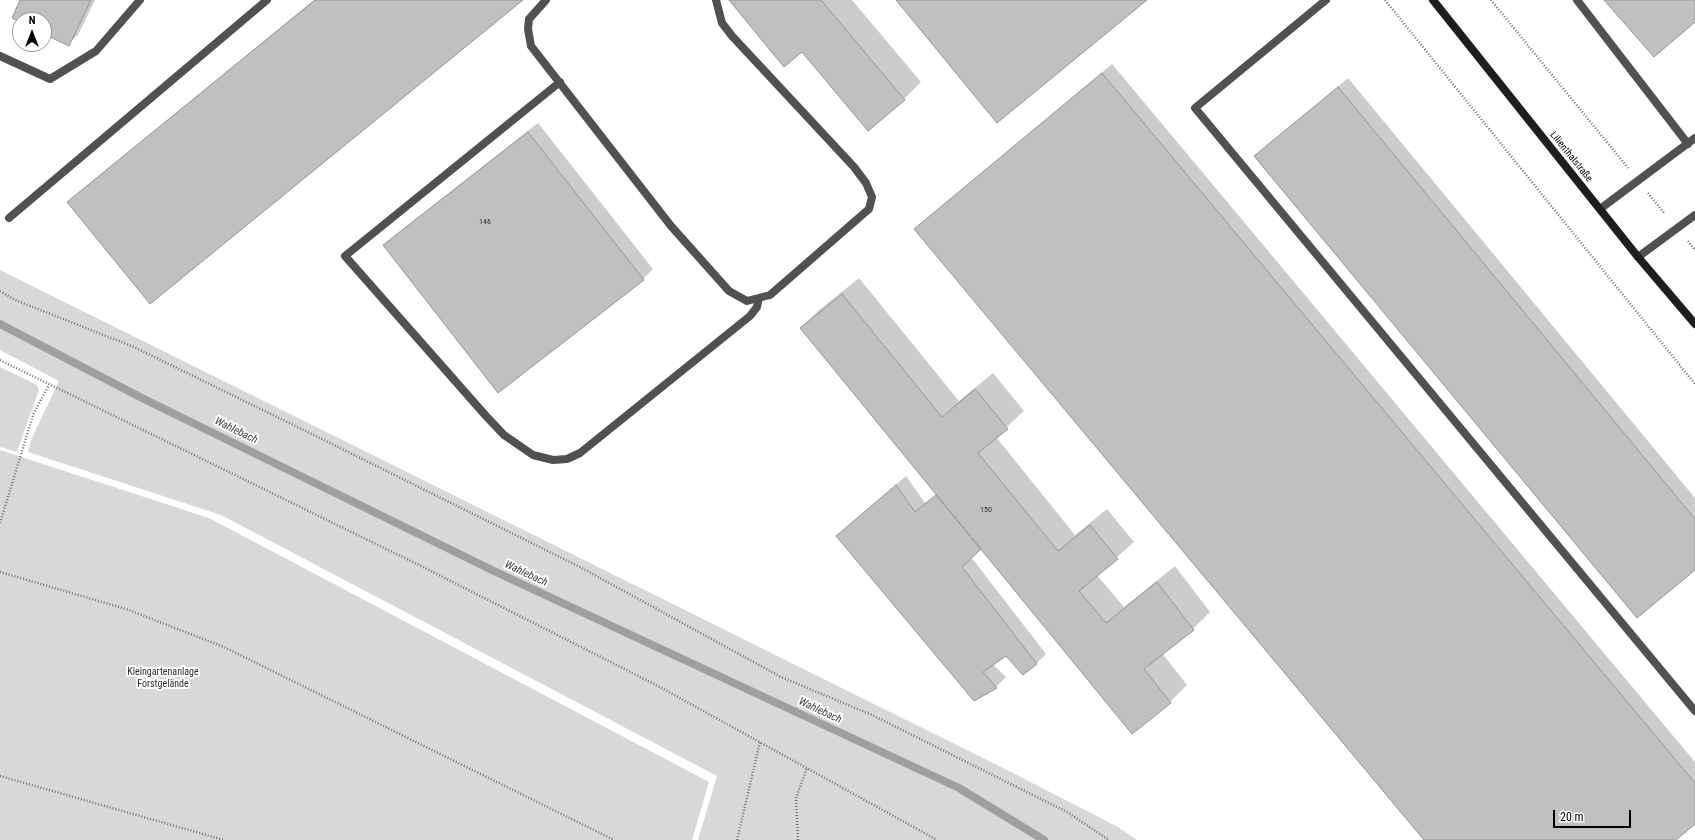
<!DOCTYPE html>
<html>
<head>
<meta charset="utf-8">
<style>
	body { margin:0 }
	#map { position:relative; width:1695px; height:840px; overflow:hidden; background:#fff; font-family:"Roboto Condensed",sans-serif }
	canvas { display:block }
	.north { position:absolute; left:12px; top:12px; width:40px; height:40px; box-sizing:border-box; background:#fff; border:1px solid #999; border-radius:50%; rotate:0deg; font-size:11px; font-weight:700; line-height:16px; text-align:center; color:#000 }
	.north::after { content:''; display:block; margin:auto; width:14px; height:18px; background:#000; clip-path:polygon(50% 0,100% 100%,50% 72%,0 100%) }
	.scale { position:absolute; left:1553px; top:810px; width:78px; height:18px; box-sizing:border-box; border:2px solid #000; border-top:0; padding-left:5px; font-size:12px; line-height:14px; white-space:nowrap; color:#000; -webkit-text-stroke:3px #fff; paint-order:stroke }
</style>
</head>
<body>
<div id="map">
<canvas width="1695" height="840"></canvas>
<div class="north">N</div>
<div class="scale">20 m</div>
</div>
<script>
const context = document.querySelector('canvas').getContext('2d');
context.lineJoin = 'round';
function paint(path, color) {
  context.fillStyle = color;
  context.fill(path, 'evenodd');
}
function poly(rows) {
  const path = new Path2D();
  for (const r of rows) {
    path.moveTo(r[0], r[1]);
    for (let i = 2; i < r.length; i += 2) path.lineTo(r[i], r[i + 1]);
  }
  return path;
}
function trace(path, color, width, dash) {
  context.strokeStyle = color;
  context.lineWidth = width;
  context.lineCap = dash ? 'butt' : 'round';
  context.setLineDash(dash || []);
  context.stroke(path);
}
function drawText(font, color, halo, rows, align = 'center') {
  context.font = font + ' "Roboto Condensed",sans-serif';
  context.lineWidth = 4;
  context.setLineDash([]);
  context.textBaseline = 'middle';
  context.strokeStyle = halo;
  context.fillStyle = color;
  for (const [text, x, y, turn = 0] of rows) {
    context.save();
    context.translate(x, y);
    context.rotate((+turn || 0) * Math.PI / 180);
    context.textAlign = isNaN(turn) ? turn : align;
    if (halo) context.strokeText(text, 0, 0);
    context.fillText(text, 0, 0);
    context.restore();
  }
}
const green = poly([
	[0,270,1007,770,1118,827,1137,840,698,840,717,776,221,515,28,452,31,440,59,381,0,350],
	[0,367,37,385,39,390,17,452,0,447],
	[0,450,209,518,709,782,692,840,0,840]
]);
const shadow = poly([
	[21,0,95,0,78,35,68,44,44,32,44,20,20,21,13,17],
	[314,0,521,0,68,202,78,193],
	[730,0,852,0,921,82,904,99,802,50],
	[1112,64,1695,762,1695,823,1676,840,1425,840,915,229],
	[1348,78,1695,498,1695,569,1256,156],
	[538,123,653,269,643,279,384,245,394,236],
	[859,278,959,401,993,373,1024,411,996,437,1075,535,1107,509,1134,542,1097,575,1124,607,1175,566,1210,612,1193,629,1162,653,1187,685,1170,702,981,548,971,557,1046,654,1036,664,1006,654,993,664,1006,677,996,687,974,700,837,536,906,476,925,503,937,494,801,328,818,311]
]);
const stream = poly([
	[0,324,142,398,496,572,959,788,1044,840]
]);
const building = poly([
	[20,0,91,0,69,46,44,34,44,20,20,20,20,22,12,18,20,0],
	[315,0,523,0,150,304,67,202,315,0],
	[729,0,821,0,905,100,868,131,802,52,784,67,729,0],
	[896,0,1147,0,997,123,896,0],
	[1604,0,1695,0,1695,22,1654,57,1604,0],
	[1102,73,1695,783,1695,824,1676,840,1424,840,914,229,1102,73],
	[1338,87,1695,519,1695,570,1637,618,1254,156,1338,87],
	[528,132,644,280,498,393,383,245,528,132],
	[842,294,942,417,975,389,1008,429,978,453,1058,551,1090,525,1118,559,1079,591,1106,623,1157,582,1194,630,1144,669,1171,703,1132,734,800,328,842,294],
	[896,485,915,512,936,495,981,549,962,567,1037,664,1023,675,1006,656,983,672,997,688,974,701,836,536,896,485]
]);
const path = poly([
	[1385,0,1695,384],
	[1491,0,1628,168],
	[1648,193,1665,214],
	[1688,241,1695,250],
	[0,291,15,300,134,347,324,440,580,567,781,677,872,715,1067,812,1109,840],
	[0,360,423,567,658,686,937,840],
	[0,523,33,415,49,385],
	[0,572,126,609,224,647,614,840],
	[0,776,224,840],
	[737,840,760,742],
	[798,840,796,798,807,768]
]);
const lane = poly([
	[546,0,529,19,528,29,531,46,671,226,729,291,747,301,770,295,869,209,872,197,866,183,854,167,732,36,722,23,716,0],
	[1326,0,1195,108,1695,711],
	[1577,0,1688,144],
	[0,56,50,79,96,51,140,0],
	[560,82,345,256,486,416,504,435,533,455,553,460,567,459,580,453,750,316,757,307,759,298],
	[1600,209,1695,138],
	[9,218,267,0],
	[1638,257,1695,215]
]);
const secondary = poly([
	[1433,0,1638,257,1695,324]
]);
const numberNames = [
	["146",485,222],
	["150",986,510]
];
const streetNames = [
	["Lilienthalstraße",1571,157,51]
];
const parkNames = [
	["Kleingartenanlage",163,672],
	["Forstgelände",163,684]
];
const waterNames = [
	["Wahlebach",236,431,26],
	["Wahlebach",526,574,25],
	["Wahlebach",820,711,25]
];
paint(green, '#d8d8d8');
paint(shadow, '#0003');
trace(stream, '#9f9f9f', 8);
paint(building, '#c0c0c0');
trace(building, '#959595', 1);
trace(path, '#737373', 2.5, [1, 2]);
trace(lane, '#515151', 8);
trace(secondary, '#1e1e1e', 8);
drawText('8px', '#303030', null, numberNames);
drawText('10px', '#000', '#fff', streetNames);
drawText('10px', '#2f2f2f', '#fff', parkNames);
drawText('italic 11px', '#404040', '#fff', waterNames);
</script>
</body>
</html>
